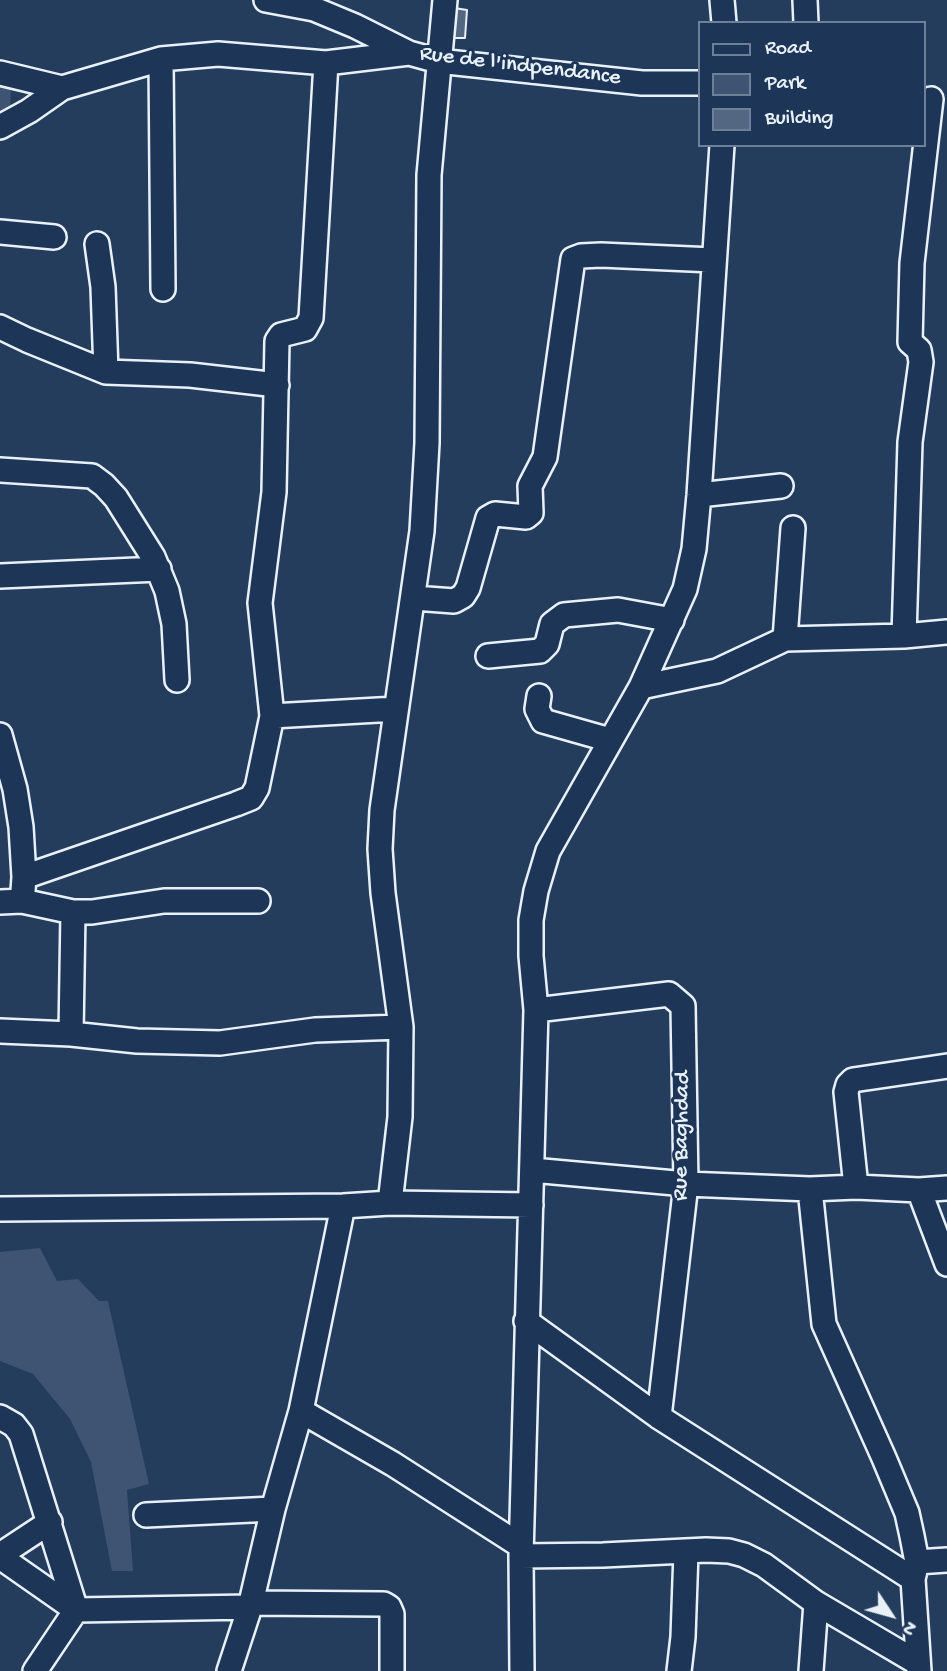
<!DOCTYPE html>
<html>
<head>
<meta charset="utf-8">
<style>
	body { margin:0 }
	#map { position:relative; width:947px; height:1671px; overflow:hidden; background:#253d5d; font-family:"Gochi Hand",sans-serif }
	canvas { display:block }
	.legend { position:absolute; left:698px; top:21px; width:228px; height:126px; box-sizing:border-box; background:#1d3557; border:2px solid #6e8097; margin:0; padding:9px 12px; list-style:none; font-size:21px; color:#e8f1f8 }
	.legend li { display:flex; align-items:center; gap:14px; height:35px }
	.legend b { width:35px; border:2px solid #6e8097 }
	.north { position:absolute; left:856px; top:1580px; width:70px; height:70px; -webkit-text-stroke:5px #1d3557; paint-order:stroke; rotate:126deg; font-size:19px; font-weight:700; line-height:28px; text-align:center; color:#e8f1f8 }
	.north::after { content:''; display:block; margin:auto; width:24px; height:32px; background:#e8f1f8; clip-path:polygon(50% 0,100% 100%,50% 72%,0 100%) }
</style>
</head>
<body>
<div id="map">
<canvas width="947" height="1671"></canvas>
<ul class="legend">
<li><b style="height:9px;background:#1d3557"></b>Road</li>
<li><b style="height:19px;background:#3e5472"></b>Park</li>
<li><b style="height:19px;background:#536782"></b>Building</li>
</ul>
<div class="north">N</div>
</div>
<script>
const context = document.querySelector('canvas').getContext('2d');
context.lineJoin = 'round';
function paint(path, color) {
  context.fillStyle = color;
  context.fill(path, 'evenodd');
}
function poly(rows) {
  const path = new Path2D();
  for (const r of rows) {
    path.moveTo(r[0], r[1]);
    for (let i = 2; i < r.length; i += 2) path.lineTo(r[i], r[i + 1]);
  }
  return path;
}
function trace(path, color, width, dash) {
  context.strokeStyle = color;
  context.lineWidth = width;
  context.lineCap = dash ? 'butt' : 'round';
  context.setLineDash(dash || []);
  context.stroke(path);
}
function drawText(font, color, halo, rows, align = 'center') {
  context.font = font + ' "Gochi Hand",sans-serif';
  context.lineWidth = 6;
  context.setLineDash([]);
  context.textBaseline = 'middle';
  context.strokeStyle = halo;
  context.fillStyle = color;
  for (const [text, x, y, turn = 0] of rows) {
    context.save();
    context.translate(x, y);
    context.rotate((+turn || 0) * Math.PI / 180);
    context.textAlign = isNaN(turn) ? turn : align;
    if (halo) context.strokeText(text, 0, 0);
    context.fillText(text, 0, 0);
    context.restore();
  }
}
const green = poly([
	[0,81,11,82,10,114,0,118],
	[40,1248,57,1281,78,1279,99,1301,108,1301,149,1484,127,1490,133,1571,112,1571,91,1462,70,1419,33,1374,0,1361,0,1252]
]);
const building = poly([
	[448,7,467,10,465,38,447,38,448,7]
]);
const minor = poly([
	[266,0,314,9,355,26,409,53,438,61,642,83,700,83],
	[722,0,724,23],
	[805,0,806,23],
	[161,59,163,289],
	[0,73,62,88,161,59,218,54,326,63,409,53],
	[0,127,29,111,62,88],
	[0,232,54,237],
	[97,244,103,287,106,372],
	[0,327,27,340,106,372,190,375,277,385],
	[0,470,92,476,104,485,116,498,153,557,167,591,174,624,177,680],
	[699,495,781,486],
	[0,576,159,569],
	[414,598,454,601,463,596,468,588,488,518,495,514,526,517,531,513,530,486,545,457,573,259,581,256,601,255,713,260],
	[904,636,910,442,921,362,919,350,910,342,912,263,931,99],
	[785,639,793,528],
	[488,656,540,651,547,644,552,624,564,615,618,610,672,620],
	[641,687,717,671,785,639,904,636,947,632],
	[539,696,537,709,543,721,610,740],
	[272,716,396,709],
	[0,735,15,789,21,827,24,877,23,891],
	[24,877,236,804,251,798,257,788,272,716,260,603,274,492,277,341,281,335,305,329,311,318,326,63],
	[0,902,22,901,73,912,92,912,164,901,258,901],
	[536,1010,669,994,683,1006,686,1184,659,1417],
	[0,1031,71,1034,137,1041,220,1043,315,1030,401,1027],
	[71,1034,73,912],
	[532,1170,686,1184,810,1189,856,1187,919,1190,947,1188],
	[856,1187,846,1092,848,1085,853,1080,947,1066],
	[810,1189,824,1324,884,1458,907,1513,912,1536,917,1562,913,1579,919,1671],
	[919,1190,947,1264],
	[390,1203,400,1117,401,1027,383,893,380,849,382,810,422,531,427,443,429,175,445,0],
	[0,1209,343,1206,390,1203,531,1205],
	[526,1321,659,1417,913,1579],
	[301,1411,393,1464,521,1546],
	[0,1417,14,1425,21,1434,76,1610],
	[146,1515,273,1509],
	[0,1555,50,1522],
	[521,1556,603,1555,706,1550,729,1551,744,1555,764,1565,816,1603,918,1663],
	[0,1557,76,1610,250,1607],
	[917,1562,947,1560],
	[250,1603,384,1604,389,1607,392,1614,392,1671],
	[35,1671,76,1610],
	[229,1671,250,1607,273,1509,301,1411,343,1206],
	[522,1671,521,1556,536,1010,531,956,531,920,536,891,548,851,641,687,685,589,694,549,699,495,722,145],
	[679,1671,683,1637,686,1552],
	[811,1671,816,1603]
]);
const streetNames = [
	["Rue de l'indpendance",520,67,7],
	["Rue Baghdad",683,1136,-89]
];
paint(green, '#3e5472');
paint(building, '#536782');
trace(building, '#e8f1f8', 2);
trace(minor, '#e8f1f8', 28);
trace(minor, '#1d3557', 23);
drawText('23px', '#e8f1f8', '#1d3557', streetNames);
</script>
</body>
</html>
